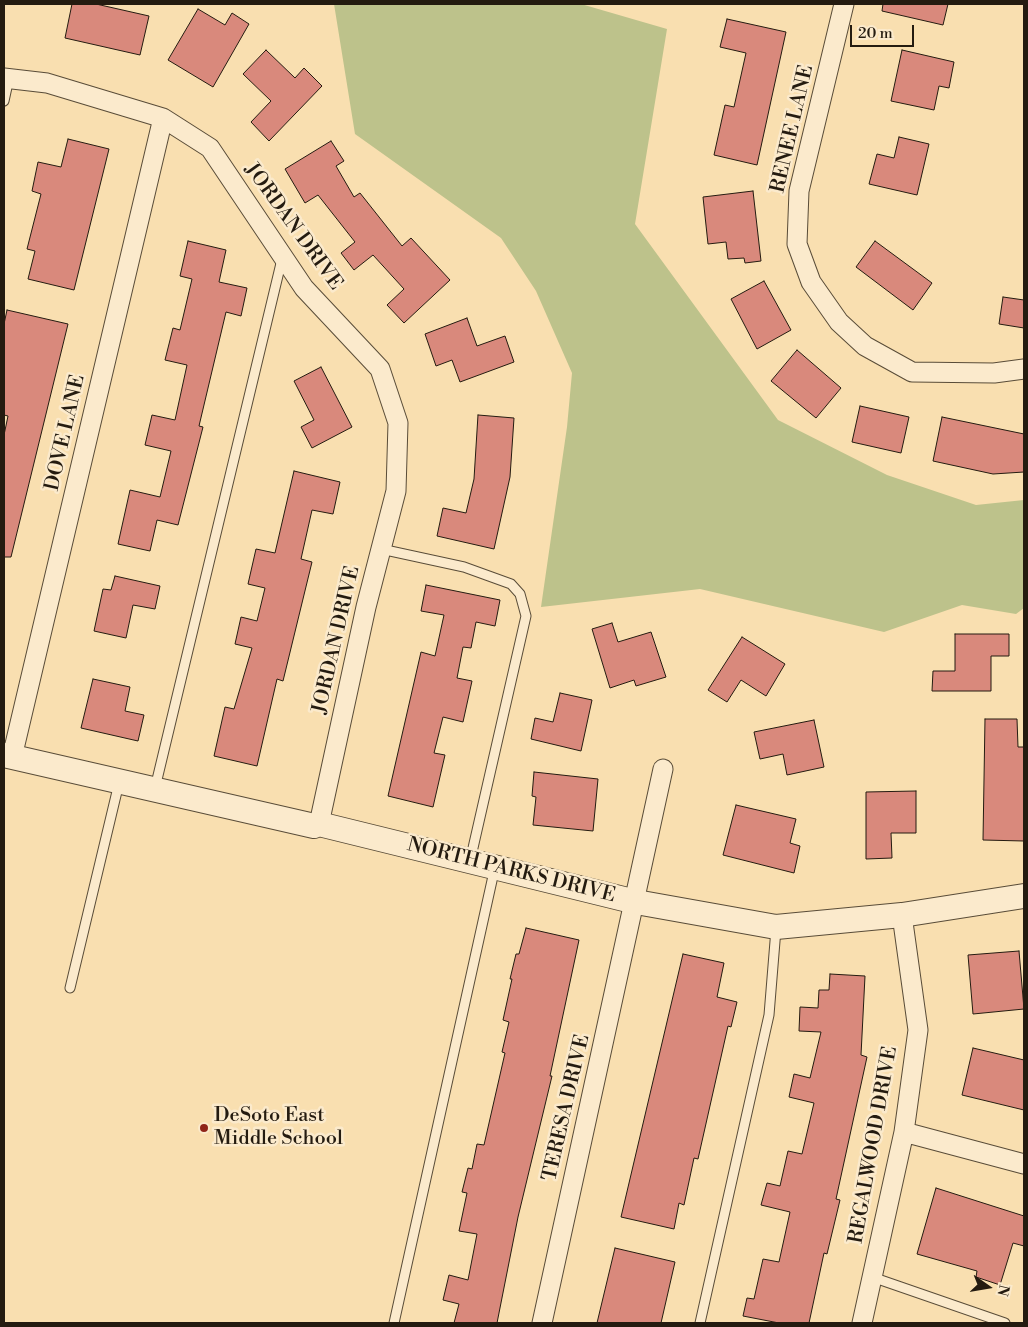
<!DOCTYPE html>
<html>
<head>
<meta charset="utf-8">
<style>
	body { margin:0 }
	#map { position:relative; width:1028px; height:1327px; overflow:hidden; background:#f9dfb0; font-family:"Libre Bodoni",serif }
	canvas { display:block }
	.frame { position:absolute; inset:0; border:5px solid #241b10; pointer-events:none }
	.north { position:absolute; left:963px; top:1262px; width:50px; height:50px; -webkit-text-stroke:4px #fbeacc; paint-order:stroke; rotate:103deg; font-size:14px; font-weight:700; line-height:20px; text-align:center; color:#241b10 }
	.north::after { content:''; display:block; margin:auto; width:18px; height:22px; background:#241b10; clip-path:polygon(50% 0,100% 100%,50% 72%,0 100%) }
	.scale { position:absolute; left:850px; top:25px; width:64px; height:22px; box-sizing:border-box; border:2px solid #241b10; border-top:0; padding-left:6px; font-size:15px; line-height:18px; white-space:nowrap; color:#241b10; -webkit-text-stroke:4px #fbeacc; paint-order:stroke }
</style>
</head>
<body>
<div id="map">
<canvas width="1028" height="1327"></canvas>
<div class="frame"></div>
<div class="north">N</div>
<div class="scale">20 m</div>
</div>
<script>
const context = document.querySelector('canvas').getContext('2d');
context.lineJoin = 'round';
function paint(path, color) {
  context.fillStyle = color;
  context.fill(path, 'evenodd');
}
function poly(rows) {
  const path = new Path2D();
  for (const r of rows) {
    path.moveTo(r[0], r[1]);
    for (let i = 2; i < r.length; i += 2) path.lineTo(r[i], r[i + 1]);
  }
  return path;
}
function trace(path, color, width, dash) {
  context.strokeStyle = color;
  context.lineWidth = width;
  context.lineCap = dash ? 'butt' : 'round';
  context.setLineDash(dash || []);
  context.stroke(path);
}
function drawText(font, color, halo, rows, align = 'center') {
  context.font = font + ' "Libre Bodoni",serif';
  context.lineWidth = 5;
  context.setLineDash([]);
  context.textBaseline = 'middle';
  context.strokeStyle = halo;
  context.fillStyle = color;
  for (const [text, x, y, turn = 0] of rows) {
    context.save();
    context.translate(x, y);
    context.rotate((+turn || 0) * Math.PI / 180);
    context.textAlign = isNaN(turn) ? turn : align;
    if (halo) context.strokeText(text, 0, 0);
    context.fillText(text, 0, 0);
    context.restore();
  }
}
const green = poly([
	[334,4,581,4,667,29,635,224,778,420,887,475,976,505,1024,500,1024,608,1016,614,962,605,884,632,700,589,541,607,567,427,572,373,536,291,501,238,355,134]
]);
const building = poly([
	[72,4,96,4,149,16,140,55,65,38,72,4],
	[883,4,948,4,943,25,882,11,883,4],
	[198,9,225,25,232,13,249,24,213,87,168,60,198,9],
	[727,19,786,32,757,165,714,155,725,105,734,107,746,53,720,47,727,19],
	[266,50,295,78,304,68,322,86,269,141,251,122,271,101,243,74,266,50],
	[902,50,954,62,949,88,939,86,934,110,891,101,902,50],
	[899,137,929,144,917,195,869,184,877,154,894,158,899,137],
	[68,139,109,149,74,290,28,279,35,251,27,249,41,194,32,191,38,162,61,167,68,139],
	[331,141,344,161,336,166,354,197,360,193,402,246,411,238,450,280,404,323,387,305,404,289,373,255,354,270,341,253,355,242,318,195,305,203,285,169,331,141],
	[753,191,761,261,745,263,744,258,728,259,726,242,708,244,703,197,753,191],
	[188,241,226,250,219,282,247,288,241,316,226,312,199,426,203,427,178,525,157,520,150,551,118,544,130,490,160,497,171,451,145,445,152,415,175,420,187,365,165,360,173,328,180,330,192,279,180,276,188,241],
	[875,241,932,283,913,310,856,267,875,241],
	[764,281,791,330,757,349,731,299,764,281],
	[1003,297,1024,300,1024,328,999,324,1003,297],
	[7,310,68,324,11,557,4,557,4,435,8,416,4,415,4,324,7,310],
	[467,318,477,346,505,336,514,362,460,382,452,360,436,366,425,334,467,318],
	[797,350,841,388,816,418,771,381,797,350],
	[321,367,352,427,312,448,301,427,314,420,294,381,321,367],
	[860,406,909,417,901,453,852,442,860,406],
	[478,415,514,418,510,477,494,549,437,536,443,508,466,513,474,479,478,415],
	[942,417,1024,434,1024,472,993,474,933,461,942,417],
	[294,471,340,482,333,514,312,510,301,559,312,562,283,681,277,679,257,766,214,756,225,707,234,709,252,648,235,644,241,617,257,621,265,588,248,584,256,549,275,553,294,471],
	[115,576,160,586,155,609,133,605,126,638,94,631,103,589,111,590,115,576],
	[426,585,500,600,495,626,476,622,471,648,463,647,457,678,472,681,463,722,443,717,434,753,445,755,433,807,388,796,421,652,435,656,444,615,421,611,426,585],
	[612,623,618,642,651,632,666,677,636,686,634,680,610,688,592,629,612,623],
	[955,634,1009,634,1009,656,991,656,991,691,932,691,933,671,955,671,955,634],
	[742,637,785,664,766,696,741,680,727,702,708,690,742,637],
	[93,679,130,687,125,711,144,715,138,741,81,728,93,679],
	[560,693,592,700,581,751,531,739,535,718,553,722,560,693],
	[985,719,1017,719,1018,747,1024,747,1024,841,983,840,985,719],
	[814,720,824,767,787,775,783,754,760,759,754,732,814,720],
	[534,772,598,779,593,831,533,825,536,797,532,796,534,772],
	[916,791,916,833,891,833,892,858,866,859,866,792,916,791],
	[736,805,796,819,790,843,800,846,794,873,723,855,736,805],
	[526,928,579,940,550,1076,552,1076,518,1217,497,1323,454,1323,459,1304,443,1300,449,1275,468,1280,477,1234,459,1231,467,1193,462,1192,468,1168,472,1169,477,1144,484,1145,505,1053,502,1052,509,1022,503,1020,512,979,510,979,516,954,519,954,526,928],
	[1019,951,1024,1009,973,1014,968,955,1019,951],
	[683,954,724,963,717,997,737,1002,731,1027,728,1026,698,1159,694,1158,684,1205,679,1203,674,1229,621,1217,683,954],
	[830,974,865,976,861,1055,867,1057,836,1199,840,1200,827,1254,824,1253,809,1323,779,1323,743,1316,747,1298,754,1299,763,1259,779,1262,790,1212,761,1205,767,1183,780,1186,788,1151,802,1154,814,1103,789,1097,794,1074,810,1078,821,1032,799,1031,800,1007,818,1008,819,990,829,990,830,974],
	[973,1048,1024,1060,1024,1110,962,1095,973,1048],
	[936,1188,1024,1216,1024,1246,1013,1243,1000,1285,976,1277,977,1271,917,1254,936,1188],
	[615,1248,675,1262,661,1323,597,1323,615,1248]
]);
const service = poly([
	[4,101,9,78],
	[381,549,464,567,511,584,520,594,526,616,470,861],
	[155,788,282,259],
	[70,988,119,783],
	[872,1277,1005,1323],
	[394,1323,495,867],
	[700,1323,769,1015,776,929]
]);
const minor = poly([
	[844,4,799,191,797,244,811,282,839,322,865,346,912,372,994,373,1024,369],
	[4,78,47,83,163,118,210,148,304,288,380,369,398,423,396,491,366,607,319,824],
	[12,757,163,118],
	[904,1132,1024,1164],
	[542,1323,663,769],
	[862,1323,904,1132,918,1030,902,915]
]);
const tertiary = poly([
	[4,755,314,826,319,824,636,902,776,927,902,915,1024,896]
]);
const markers = [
	[204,1128,5,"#8f2418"]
];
const streetNames = [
	["RENEE LANE",793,129,-77],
	["JORDAN DRIVE",293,227,54],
	["DOVE LANE",66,433,-77],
	["JORDAN DRIVE",337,640,-77],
	["NORTH PARKS DRIVE",511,871,14],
	["TERESA DRIVE",567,1108,-77],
	["REGALWOOD DRIVE",874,1145,-80]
];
const poiNames = [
	["DeSoto East",214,1116],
	["Middle School",214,1139]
];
paint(green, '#bdc28b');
paint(building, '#d9897c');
trace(building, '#241b10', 1);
trace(service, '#594c38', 11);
trace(minor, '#594c38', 21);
trace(tertiary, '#594c38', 26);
trace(service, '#fbeacc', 9);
trace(minor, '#fbeacc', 19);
trace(tertiary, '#fbeacc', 24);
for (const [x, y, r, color] of markers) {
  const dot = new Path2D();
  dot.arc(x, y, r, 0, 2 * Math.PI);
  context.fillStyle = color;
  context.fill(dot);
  trace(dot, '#fbeacc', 2);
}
drawText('20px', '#241b10', '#fbeacc', streetNames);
drawText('20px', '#241b10', '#fbeacc', poiNames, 'left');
</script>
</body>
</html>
